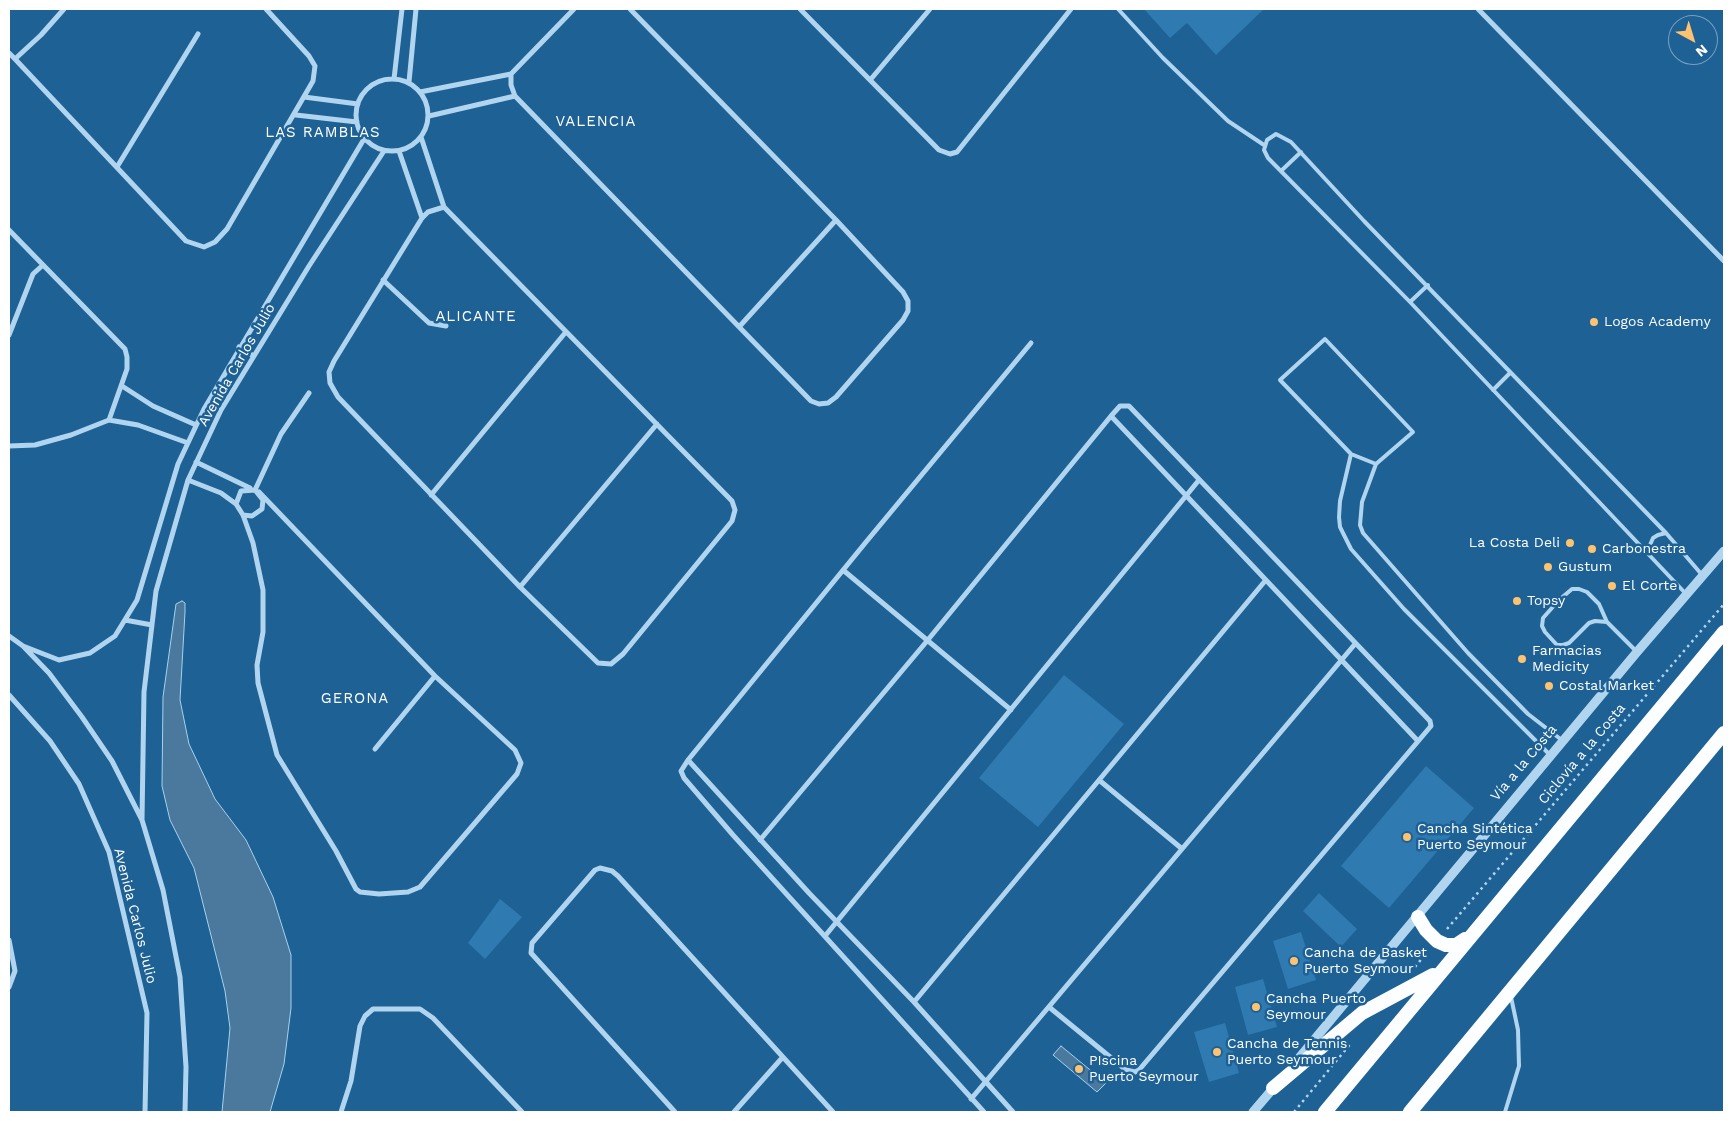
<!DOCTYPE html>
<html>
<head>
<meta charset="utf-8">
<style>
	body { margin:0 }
	#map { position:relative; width:1733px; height:1121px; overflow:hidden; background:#1e6195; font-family:"Work Sans",sans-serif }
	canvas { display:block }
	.frame { position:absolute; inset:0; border:10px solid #fff; pointer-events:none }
	.north { position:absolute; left:1668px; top:15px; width:50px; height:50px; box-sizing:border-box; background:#1e6195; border:1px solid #78a0bf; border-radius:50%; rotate:141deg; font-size:14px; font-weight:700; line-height:20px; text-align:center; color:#fff }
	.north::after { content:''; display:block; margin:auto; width:18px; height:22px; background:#fdc371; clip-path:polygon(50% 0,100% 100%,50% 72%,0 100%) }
</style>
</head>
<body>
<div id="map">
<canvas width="1733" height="1121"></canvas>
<div class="frame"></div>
<div class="north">N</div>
</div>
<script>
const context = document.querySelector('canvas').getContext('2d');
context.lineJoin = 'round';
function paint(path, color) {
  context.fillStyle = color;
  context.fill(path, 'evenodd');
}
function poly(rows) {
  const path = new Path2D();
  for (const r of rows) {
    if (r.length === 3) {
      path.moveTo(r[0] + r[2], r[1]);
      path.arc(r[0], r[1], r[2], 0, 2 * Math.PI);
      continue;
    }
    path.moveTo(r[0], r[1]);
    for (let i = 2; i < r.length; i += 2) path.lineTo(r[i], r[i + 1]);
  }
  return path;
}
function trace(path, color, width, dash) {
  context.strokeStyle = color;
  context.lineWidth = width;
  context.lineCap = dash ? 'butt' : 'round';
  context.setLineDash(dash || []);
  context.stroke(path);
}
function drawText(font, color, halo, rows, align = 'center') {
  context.font = font + ' "Work Sans",sans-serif';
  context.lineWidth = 5;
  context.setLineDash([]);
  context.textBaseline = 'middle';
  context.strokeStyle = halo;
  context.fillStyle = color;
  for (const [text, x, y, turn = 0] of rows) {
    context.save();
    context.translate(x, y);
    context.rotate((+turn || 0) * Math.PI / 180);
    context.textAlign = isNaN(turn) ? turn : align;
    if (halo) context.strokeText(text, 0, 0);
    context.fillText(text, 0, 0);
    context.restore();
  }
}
const green = poly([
	[1144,9,1264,9,1216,55,1187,23,1170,38],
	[1064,675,1124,724,1038,827,979,778],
	[1426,766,1474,808,1389,908,1341,866],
	[1319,893,1357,929,1341,947,1303,911],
	[500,899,522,917,485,959,468,943],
	[1301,932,1316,980,1288,989,1273,941],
	[1263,979,1277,1027,1248,1035,1235,987],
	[1225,1023,1239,1073,1209,1082,1194,1032]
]);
const water = poly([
	[182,601,185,603,185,612,180,700,189,744,215,799,246,840,273,897,291,955,291,1008,284,1064,270,1112,222,1112,230,1028,225,991,194,868,170,820,162,786,163,697,176,604,182,601],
	[1061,1046,1106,1083,1097,1092,1053,1055,1061,1046]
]);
const path = poly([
	[1447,929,1724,604],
	[1415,967,1427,952],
	[1294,1112,1352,1042]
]);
const service = poly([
	[1118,9,1163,58,1228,121,1264,145],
	[1281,171,1301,152],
	[1410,302,1428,285],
	[1493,390,1510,373],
	[1351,454,1340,501,1339,517,1340,527,1351,549,1404,609,1551,756],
	[1376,464,1351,454,1280,380,1325,339,1413,432,1376,464,1362,502,1360,525,1363,533,1468,653,1528,714,1563,741],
	[1647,552,1653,538,1658,535,1666,533],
	[1687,595,1410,302,1268,158,1264,150,1267,140,1276,134,1291,142,1364,221,1666,533,1703,576],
	[1607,622,1595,621,1589,623,1569,643,1563,645,1557,645,1545,632,1542,626,1543,618,1559,600,1572,589,1579,589,1587,592,1599,604,1607,622,1637,652],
	[1505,1112,1519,1066,1518,1030,1511,997]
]);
const minor = poly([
	[64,9,41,35,15,59,186,241,204,247,215,242,227,229,313,81,315,66,309,56,266,9],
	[800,9,939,150,950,154,957,152,1071,9],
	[1478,9,1724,261],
	[9,53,15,59],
	[511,74,511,85,515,96,811,401,819,404,828,403,836,397,903,320,908,311,908,301,903,292,836,220,630,9],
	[392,115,36],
	[394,79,402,9],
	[871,79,930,9],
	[409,82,416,9],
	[420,92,511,74,574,9],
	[304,97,358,104],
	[296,115,357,122],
	[429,116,515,96],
	[421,137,444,207,732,501,735,510,732,521,623,654,611,664,598,663,520,587,338,397,330,383,329,372,334,361,422,218,428,212,444,207],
	[399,151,422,218],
	[117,167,198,34],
	[9,230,125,349,127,357,127,369,109,420,71,435,35,445,9,446],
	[383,280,429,323,446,326],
	[739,327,836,220],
	[9,335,33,274,43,265],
	[239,347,252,355],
	[122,386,153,406,196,425],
	[1111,416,1417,740],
	[109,420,138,425,188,443],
	[196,462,250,488],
	[188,480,221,493,236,504],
	[255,490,281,434,309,393],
	[431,495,565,333],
	[243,515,252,516,262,509,263,500,255,490,241,491,236,504,243,515,253,543,263,590,263,632,257,665,258,683,277,755,336,851,356,889,360,892,379,894,408,892,420,887,517,774,521,763,515,750,435,676,259,492],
	[843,570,1011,710],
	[520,587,657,424],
	[125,620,152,625],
	[9,636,23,646,49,673,82,717,112,761,142,820],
	[23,646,59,660,90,653,115,636,137,600,178,464,204,409,364,139],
	[9,695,50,741,79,784,109,852,147,1013,145,1112],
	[375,749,435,676],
	[688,760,809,893,914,1002,1013,1112],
	[1099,780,1181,848],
	[760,840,927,641,1111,416,1120,406,1129,406,1430,721,1431,726,1139,1070,1135,1072,1126,1070,1049,1007],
	[825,936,1199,480],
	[9,940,15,971,9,987],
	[914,1002,1265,581],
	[971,1099,1355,644],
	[185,1112,186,1067,180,977,163,890,142,820,144,692,156,591,188,480,221,410,309,266,384,151],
	[341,1112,351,1081,360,1026,365,1016,373,1009,420,1009,433,1018,522,1112],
	[675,1112,531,953,532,943,595,870,600,868,612,871,618,876,833,1112],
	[734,1112,782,1058],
	[984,1112,733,835,684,778,681,771,688,760,866,542,1031,343]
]);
const tertiary = poly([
	[1294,1064,1637,652,1724,551],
	[1253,1112,1276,1085]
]);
const trunk = poly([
	[1418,917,1426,930,1437,941,1446,945,1456,945,1465,939],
	[1273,1088,1362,1013,1433,975],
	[1325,1112,1724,632],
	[1410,1112,1724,733]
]);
const markers = [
	[1594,322,5,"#fdc371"],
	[1570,543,5,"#fdc371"],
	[1592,549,5,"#fdc371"],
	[1548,567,5,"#fdc371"],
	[1612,586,5,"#fdc371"],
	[1517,601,5,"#fdc371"],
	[1522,659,5,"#fdc371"],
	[1549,686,5,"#fdc371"],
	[1407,837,5,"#fdc371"],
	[1294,961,5,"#fdc371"],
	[1256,1007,5,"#fdc371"],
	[1217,1052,5,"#fdc371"],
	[1079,1069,5,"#fdc371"]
];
const poiNames = [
	["Logos Academy",1604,322],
	["La Costa Deli",1560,543,"right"],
	["Carbonestra",1602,549],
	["Gustum",1558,567],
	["El Corte",1622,586],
	["Topsy",1527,601],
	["Farmacias",1532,651],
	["Medicity",1532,667],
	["Costal Market",1559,686],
	["Cancha Sintética",1417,829],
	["Puerto Seymour",1417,845],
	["Cancha de Basket",1304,953],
	["Puerto Seymour",1304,969],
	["Cancha Puerto",1266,999],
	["Seymour",1266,1015],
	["Cancha de Tennis",1227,1044],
	["Puerto Seymour",1227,1060],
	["PIscina",1089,1061],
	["Puerto Seymour",1089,1077]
];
const streetNames = [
	["Avenida Carlos Julio",237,365,-60],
	["Ciclovía a la Costa",1582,754,-50],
	["Vía a la Costa",1524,763,-50],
	["Avenida Carlos Julio",135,916,76]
];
const neighbourhoodNames = [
	["VALENCIA",596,122],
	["LAS RAMBLAS",323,133],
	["ALICANTE",476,317],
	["GERONA",355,699]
];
paint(green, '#2e7ab1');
paint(water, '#4b799d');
trace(water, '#a5d2f0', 1);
trace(path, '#b1d5ef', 2.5, [2.5, 4]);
trace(service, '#b1d5ef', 4);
trace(minor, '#b1d5ef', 5);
trace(tertiary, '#b1d5ef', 9);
trace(trunk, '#fcfeff', 14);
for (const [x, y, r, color] of markers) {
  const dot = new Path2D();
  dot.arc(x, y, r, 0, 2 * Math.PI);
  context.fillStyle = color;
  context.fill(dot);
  trace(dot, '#1e6195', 2);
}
drawText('14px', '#fff', '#1e6195', poiNames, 'left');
drawText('14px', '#fff', '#1e6195', streetNames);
context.letterSpacing = '1px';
drawText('15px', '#fff', '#1e6195', neighbourhoodNames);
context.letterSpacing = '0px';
</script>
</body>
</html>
